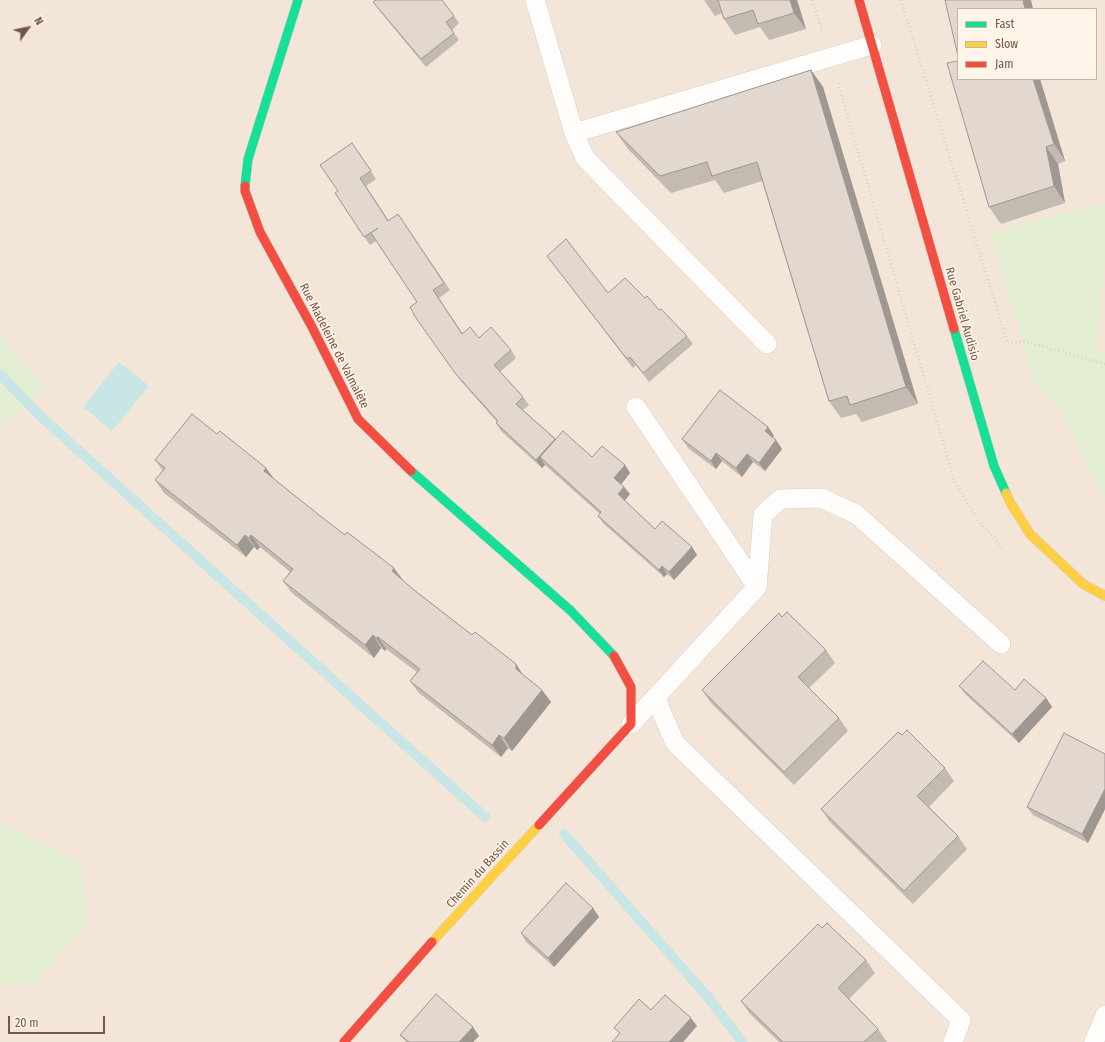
<!DOCTYPE html>
<html>
<head>
<meta charset="utf-8">
<style>
	body { margin:0 }
	#map { position:relative; width:1105px; height:1042px; overflow:hidden; background:#f7f0e7; font-family:"Fira Sans Condensed",sans-serif }
	canvas { display:block }
	.legend { position:absolute; left:957px; top:8px; width:140px; height:72px; box-sizing:border-box; background:#fff5e8; border:1px solid #c8b5a8; margin:0; padding:5px 7px; list-style:none; font-size:12px; color:#755547 }
	.legend li { display:flex; align-items:center; gap:8px; height:20px }
	.legend b { width:20px; border:1px solid #c8b5a8 }
	.north { position:absolute; left:8px; top:8px; width:40px; height:40px; -webkit-text-stroke:3px #fff5e8; paint-order:stroke; rotate:57deg; font-size:11px; font-weight:700; line-height:16px; text-align:center; color:#755547 }
	.north::after { content:''; display:block; margin:auto; width:14px; height:18px; background:#755547; clip-path:polygon(50% 0,100% 100%,50% 72%,0 100%) }
	.scale { position:absolute; left:8px; top:1016px; width:97px; height:18px; box-sizing:border-box; border:2px solid #755547; border-top:0; padding-left:5px; font-size:12px; line-height:14px; white-space:nowrap; color:#755547; -webkit-text-stroke:3px #fff5e8; paint-order:stroke }
</style>
</head>
<body>
<div id="map">
<canvas width="1105" height="1042"></canvas>
<ul class="legend">
<li><b style="height:5px;background:#16e098"></b>Fast</li>
<li><b style="height:5px;background:#ffcf43"></b>Slow</li>
<li><b style="height:5px;background:#f24e42"></b>Jam</li>
</ul>
<div class="north">N</div>
<div class="scale">20 m</div>
</div>
<script>
const context = document.querySelector('canvas').getContext('2d');
context.lineJoin = 'round';
function paint(path, color) {
  context.fillStyle = color;
  context.fill(path, 'evenodd');
}
function poly(rows) {
  const path = new Path2D();
  for (const r of rows) {
    path.moveTo(r[0], r[1]);
    for (let i = 2; i < r.length; i += 2) path.lineTo(r[i], r[i + 1]);
  }
  return path;
}
function trace(path, color, width, dash) {
  context.strokeStyle = color;
  context.lineWidth = width;
  context.lineCap = dash ? 'butt' : 'round';
  context.setLineDash(dash || []);
  context.stroke(path);
}
function drawText(font, color, halo, rows, align = 'center') {
  context.font = font + ' "Fira Sans Condensed",sans-serif';
  context.lineWidth = 3;
  context.setLineDash([]);
  context.textBaseline = 'middle';
  context.strokeStyle = halo;
  context.fillStyle = color;
  for (const [text, x, y, turn = 0] of rows) {
    context.save();
    context.translate(x, y);
    context.rotate((+turn || 0) * Math.PI / 180);
    context.textAlign = isNaN(turn) ? turn : align;
    if (halo) context.strokeText(text, 0, 0);
    context.fillText(text, 0, 0);
    context.restore();
  }
}
const residential = poly([
	[0,0,1105,0,1105,1042,0,1042],
	[958,9,1096,9,1096,79,958,79]
]);
const green = poly([
	[1105,203,1105,260,1096,349,1105,351,1105,500,1087,468,1058,405,1035,385,990,233],
	[0,333,47,389,0,428],
	[0,822,80,862,88,921,33,986,0,984]
]);
const water = poly([
	[119,362,149,386,112,431,83,407]
]);
const stream = poly([
	[0,374,37,413,485,817],
	[564,834,707,996,742,1042]
]);
const path = poly([
	[812,0,822,32],
	[901,0,1008,344,1024,341,1105,364],
	[838,83,954,480,978,520,1004,549]
]);
const lane = poly([
	[535,0,574,133,585,158,767,344],
	[574,133,872,45],
	[636,407,757,587],
	[655,697,675,743,961,1020,953,1042],
	[631,724,757,587,763,515,780,499,821,498,856,514,1001,644],
	[1094,1042,1105,1015]
]);
const fast = poly([
	[245,186,248,159,298,0],
	[954,329,994,466,1006,493],
	[411,471,571,611,614,656]
]);
const slow = poly([
	[1006,493,1010,502,1030,534,1083,584,1105,596],
	[432,942,539,825]
]);
const jam = poly([
	[859,0,954,329],
	[245,186,245,191,260,232,312,327,358,419,411,471],
	[539,825,631,724,631,687,614,656],
	[344,1042,432,942]
]);
const wall = poly([
	[704,0,797,0,806,29,769,40,760,27,735,35,724,19,722,13,715,16],
	[373,2,454,16,459,23,452,30,459,40,426,67,379,10],
	[811,70,823,87,918,404,862,422,856,414,841,418,829,401,762,181,724,193,715,180,671,193,628,149,616,132],
	[958,79,1040,79,1065,161,1058,164,1065,203,1001,224,989,207],
	[358,151,376,179,366,186,389,221,398,214,450,290,439,298,463,334,479,338,511,350,516,358,500,372,523,397,529,405,523,410,556,439,592,457,625,465,630,473,621,484,624,487,630,494,625,501,655,529,692,547,697,555,674,580,667,574,664,577,604,524,598,516,600,514,545,465,542,468,501,431,496,423,497,422,461,381,416,318,417,302,376,241,370,245,335,193,338,191],
	[547,256,608,293,645,298,659,310,687,336,693,344,649,382,636,365,633,368],
	[768,427,774,436,773,437,782,449,765,471,753,462,742,477,722,461,716,469,688,448,682,439],
	[155,460,275,480,319,515,472,635,516,664,524,676,542,690,551,702,512,751,508,748,501,757,419,693,410,681,417,672,386,649,385,651,381,648,374,658,292,593,283,581,290,572,260,547,257,550,254,547,246,557,164,493,155,480,163,471],
	[782,617,826,650,835,663,809,688,839,718,848,731,794,785,711,703,702,690],
	[959,686,1015,690,1046,698,1052,707,1019,743,966,695],
	[902,735,945,768,954,781,929,807,958,836,967,849,913,904,830,822,821,809],
	[1105,754,1105,809,1088,843,1033,815,1027,807],
	[593,908,599,917,554,967,526,942,521,933],
	[822,928,866,960,875,973,849,999,878,1029,887,1042,779,1042,750,1014,741,1001],
	[400,1035,479,1036,473,1042,406,1042]
]);
const shadedWall = poly([
	[790,0,797,0,806,29,794,13],
	[1023,0,1031,0,1033,9,1025,9],
	[811,70,823,87,918,404,906,387],
	[1033,79,1040,79,1065,161,1054,144],
	[1046,147,1058,164,1065,203,1054,186],
	[768,427,774,436,771,439,765,431],
	[555,439,540,457,545,465,542,468,536,460],
	[776,440,782,449,765,471,759,463],
	[716,453,722,461,716,469,711,461],
	[747,454,753,462,742,477,736,468],
	[625,465,630,473,620,486,614,478],
	[266,468,275,480,264,471],
	[624,487,630,494,623,502,618,494],
	[245,535,254,547,246,557,237,545],
	[251,535,260,547,257,550,249,538],
	[692,547,697,555,674,580,669,572],
	[662,566,667,574,664,577,659,570],
	[394,568,403,580,392,571],
	[373,635,381,648,374,658,365,645],
	[378,637,386,649,385,651,376,638],
	[516,664,524,677,516,669],
	[542,690,551,702,512,751,504,738],
	[1046,698,1052,707,1019,743,1012,734],
	[499,735,508,748,501,757,492,745],
	[1105,789,1105,809,1088,843,1082,834],
	[593,908,599,917,554,967,548,958],
	[691,1018,697,1026,683,1042,669,1042],
	[473,1027,479,1036,473,1042,459,1042]
]);
const building = poly([
	[376,0,442,0,454,16,446,22,454,33,421,59,373,2,376,0],
	[718,0,790,0,794,13,758,24,753,10,724,19,718,0],
	[945,0,1023,0,1025,9,958,9,958,56,945,0],
	[958,61,958,79,1033,79,1054,144,1046,147,1054,186,989,207,947,63,958,61],
	[811,70,906,387,850,405,847,396,829,401,757,162,712,176,707,162,660,176,616,132,811,70],
	[352,143,371,171,360,178,388,221,398,214,444,283,433,290,462,334,470,327,479,338,491,327,511,350,494,365,523,397,516,404,555,439,536,460,496,423,498,421,455,373,416,318,410,307,417,302,371,233,378,228,364,237,335,193,338,191,320,165,352,143],
	[566,239,608,293,625,278,645,298,647,296,659,310,661,309,687,336,643,373,630,357,627,359,547,256,566,239],
	[720,390,768,427,765,431,776,440,759,463,747,454,736,468,716,453,711,461,682,439,720,390],
	[192,414,217,434,220,431,266,468,264,471,319,515,345,535,347,532,394,568,392,571,414,590,472,635,475,632,516,664,516,669,542,690,504,738,499,735,492,745,410,681,420,669,378,637,376,638,373,635,365,645,283,581,293,569,251,535,249,538,245,535,237,545,155,480,165,468,155,460,192,414],
	[563,431,592,457,602,446,625,465,614,478,624,487,618,494,655,529,662,521,692,547,669,572,662,566,659,570,598,516,601,512,540,457,563,431],
	[787,612,826,650,798,677,839,718,784,772,702,690,779,613,782,617,787,612],
	[983,661,1015,690,1024,679,1046,698,1012,734,959,686,983,661],
	[907,730,945,768,917,796,958,836,904,891,821,809,898,732,902,735,907,730],
	[1064,733,1105,754,1105,789,1082,834,1027,807,1064,733],
	[566,883,593,908,548,958,521,933,566,883],
	[827,923,866,960,838,988,878,1029,864,1042,783,1042,741,1001,818,924,822,928,827,923],
	[436,994,473,1027,459,1042,409,1042,400,1035,436,994],
	[665,995,691,1018,669,1042,612,1042,620,1033,614,1028,639,999,651,1010,665,995]
]);
const streetNames = [
	["Rue Gabriel Audisio",962,314,74],
	["Rue Madeleine de Valmalète",334,346,63],
	["Chemin du Bassin",478,874,-48]
];
paint(residential, '#f3e5d7');
paint(green, '#e3edd1');
paint(water, '#c9e6e7');
trace(stream, '#c9e6e7', 10);
trace(lane, '#d8cdc5', 20);
trace(fast, '#d7ccc4', 10);
trace(slow, '#d7ccc4', 10);
trace(jam, '#d7ccc4', 10);
trace(path, '#d9d0cb', 2.5, [1, 3]);
trace(lane, '#fefdfb', 19);
trace(fast, '#16e098', 9);
trace(slow, '#ffcf43', 9);
trace(jam, '#f24e42', 9);
paint(wall, '#c3bab2');
paint(shadedWall, '#9f9791');
paint(building, '#e3d8cf');
trace(building, '#9f9791', 1);
drawText('12px', '#755547', '#fff5e8', streetNames);
</script>
</body>
</html>
